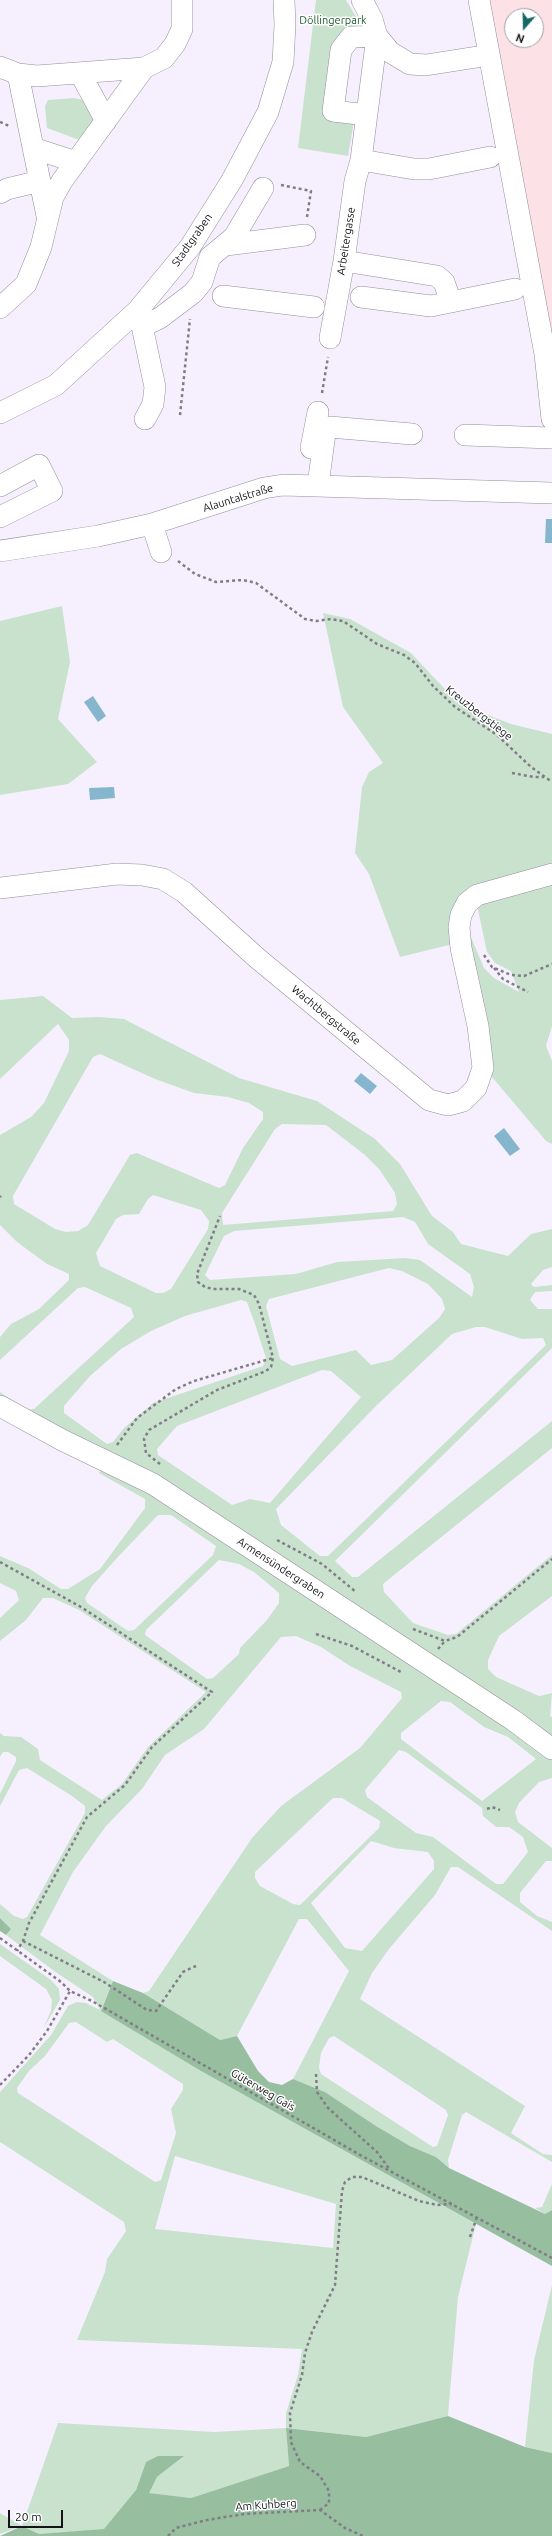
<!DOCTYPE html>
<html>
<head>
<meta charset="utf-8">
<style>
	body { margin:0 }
	#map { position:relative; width:552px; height:2536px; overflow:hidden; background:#f6f0fe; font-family:Ubuntu,sans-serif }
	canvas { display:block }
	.north { position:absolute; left:504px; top:8px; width:40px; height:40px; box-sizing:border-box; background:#fff; border:1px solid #a1a1a3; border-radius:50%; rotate:200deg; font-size:11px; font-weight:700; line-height:16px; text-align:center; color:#151318 }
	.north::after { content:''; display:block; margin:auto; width:14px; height:18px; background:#176665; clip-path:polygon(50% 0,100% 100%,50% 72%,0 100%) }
	.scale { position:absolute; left:8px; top:2510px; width:55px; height:18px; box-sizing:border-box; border:2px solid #151318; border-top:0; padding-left:5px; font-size:12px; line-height:14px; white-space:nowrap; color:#151318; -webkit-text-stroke:3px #fff; paint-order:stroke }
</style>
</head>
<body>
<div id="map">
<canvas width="552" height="2536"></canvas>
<div class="north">N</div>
<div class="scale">20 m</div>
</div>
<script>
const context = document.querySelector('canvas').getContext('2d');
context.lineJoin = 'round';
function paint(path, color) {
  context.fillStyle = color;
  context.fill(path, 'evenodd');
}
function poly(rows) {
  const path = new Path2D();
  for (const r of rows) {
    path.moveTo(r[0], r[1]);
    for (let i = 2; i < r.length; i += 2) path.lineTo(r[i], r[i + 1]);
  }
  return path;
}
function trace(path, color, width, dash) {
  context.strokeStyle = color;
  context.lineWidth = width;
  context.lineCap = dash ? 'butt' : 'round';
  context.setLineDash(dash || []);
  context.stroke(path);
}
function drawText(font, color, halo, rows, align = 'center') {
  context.font = font + ' Ubuntu,sans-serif';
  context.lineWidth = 3;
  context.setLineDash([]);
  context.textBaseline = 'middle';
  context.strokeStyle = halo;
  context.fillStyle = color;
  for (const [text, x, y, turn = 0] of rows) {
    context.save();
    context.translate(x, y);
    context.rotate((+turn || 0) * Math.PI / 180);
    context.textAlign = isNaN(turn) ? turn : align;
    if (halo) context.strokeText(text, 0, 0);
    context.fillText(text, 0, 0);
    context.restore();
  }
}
const education = poly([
	[471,0,552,0,552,425,540,373],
	[512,16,536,16,536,40,512,40]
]);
const green = poly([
	[316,0,346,0,358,20,360,28,357,33,329,116,354,121,348,156,298,148],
	[74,98,83,100,95,118,82,141,47,128,45,106,48,100],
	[62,606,70,662,58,719,97,762,68,784,0,795,0,621],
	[323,613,350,619,411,653,458,703,511,724,552,734,552,868,474,891,453,944,400,957,369,874,355,853,362,787,369,772,383,763,343,707],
	[552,878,552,1026,546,1046,552,1061,552,1144,546,1141,492,1077,468,930,484,968,494,978,519,992,511,971,495,963,487,952,477,905],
	[43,996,72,1018,99,1017,124,1019,239,1078,317,1101,375,1139,400,1164,432,1216,453,1232,461,1244,508,1256,531,1234,552,1229,552,1267,543,1270,531,1284,534,1287,552,1285,552,1291,535,1292,530,1300,538,1309,552,1309,552,1348,335,1561,352,1577,358,1577,552,1421,552,1448,383,1584,384,1592,413,1623,448,1635,456,1634,552,1555,552,1596,499,1636,488,1660,488,1669,496,1677,539,1696,552,1693,550,1716,552,1717,552,1742,0,1401,0,1392,26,1410,34,1409,134,1317,131,1308,85,1287,78,1288,0,1360,0,1337,11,1324,39,1309,69,1280,69,1274,47,1264,17,1242,0,1225,0,1135,31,1117,44,1103,69,1051,69,1040,58,1024,0,1079,0,1000],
	[100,1054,155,1079,194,1093,228,1097,249,1103,263,1112,263,1119,243,1148,225,1185,219,1188,137,1153,130,1155,88,1225,78,1231,66,1232,55,1229,14,1204,13,1196,93,1057],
	[282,1124,326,1125,365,1155,379,1169,395,1193,397,1204,393,1211,223,1225,222,1213,275,1129],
	[153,1195,201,1210,209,1221,208,1229,171,1289,163,1293,156,1293,100,1266,96,1253,116,1219,123,1215,139,1214,148,1199],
	[403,1217,415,1222,428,1244,470,1274,474,1287,472,1297,420,1260,405,1258,337,1262,296,1274,210,1280,205,1275,224,1236,234,1231],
	[389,1268,402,1271,428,1284,442,1299,445,1309,439,1318,392,1360,371,1365,356,1350,292,1366,280,1359,266,1306,269,1299],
	[241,1300,247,1302,255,1324,266,1358,263,1366,153,1403,124,1428,113,1442,107,1444,64,1413,64,1406,90,1376,121,1349,151,1331,185,1316],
	[476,1327,485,1327,522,1339,543,1338,546,1345,328,1556,320,1556,281,1525,276,1509,376,1406,452,1334],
	[322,1370,331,1371,361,1397,270,1503,250,1499,232,1505,158,1455,157,1449,177,1426],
	[104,1467,151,1490,552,1755,552,1778,539,1782,519,1803,515,1812,518,1822,552,1848,552,1861,546,1861,520,1893,520,1902,537,1916,552,1922,552,1931,458,1867,451,1867,435,1895,389,1949,372,1973,360,1999,525,2106,511,2133,543,2154,552,2155,552,2162,466,2112,462,2115,448,2160,449,2168,436,2157,410,2146,376,2126,325,2092,293,2079,349,1971,307,1919,299,1919,237,2036,220,2040,143,1993,149,1991,252,1838,281,1806,360,1748,402,1698,401,1692,350,1666,321,1647,296,1636,281,1637,204,1729,165,1755,142,1789,106,1826,73,1872,40,1935,113,1981,101,2010,201,2071,476,2224,458,2297,448,2416,366,2437,286,2428,289,2466,191,2498,148,2493,157,2477,184,2456,146,2462,136,2490,104,2530,39,2534,22,2526,0,2534,0,2513,22,2526,58,2423,215,2432,286,2428,286,2413,298,2375,302,2349,77,2340,105,2272,107,2259,126,2231,124,2222,0,2142,0,2092,51,2035,68,2006,77,2002,86,2003,100,2010,93,1997,54,1971,6,1935,11,1929,0,1918,0,1904,14,1916,23,1919,27,1917,85,1813,85,1806,72,1796,27,1768,19,1770,0,1806,0,1794,16,1761,16,1757,8,1752,3,1752,0,1757,0,1733,4,1736,21,1737,38,1749,40,1760,102,1800,122,1784,148,1747,206,1692,79,1610,53,1598,43,1598,26,1620,0,1641,0,1618,19,1600,16,1591,0,1583,0,1556,28,1568,61,1589,68,1589,100,1569,145,1508,145,1499,99,1473],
	[158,1515,171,1515,216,1546,213,1555,134,1630,128,1631,87,1603,85,1598,92,1586,116,1559],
	[219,1560,239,1564,254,1572,279,1593,279,1603,267,1620,240,1648,239,1654,213,1678,207,1679,145,1635,146,1630],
	[441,1701,450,1702,484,1727,508,1737,536,1759,482,1801,401,1739,401,1733],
	[399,1750,406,1752,482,1808,483,1816,496,1827,509,1827,523,1837,528,1852,503,1884,496,1884,433,1837,416,1833,367,1797,365,1790],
	[333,1798,342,1798,380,1821,379,1828,300,1905,293,1904,260,1886,255,1878,255,1872],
	[371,1841,394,1848,428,1852,434,1861,434,1869,362,1951,345,1948,311,1903],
	[76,2022,107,2042,113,2039,183,2084,183,2090,171,2109,176,2133,161,2180,155,2182,18,2093,17,2088,29,2071,45,2056,69,2023],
	[334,2036,446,2110,448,2115,437,2146,433,2147,321,2074,319,2067,321,2053,329,2038],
	[175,2156,336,2204,333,2248,155,2229],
	[0,1944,51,1980,59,1989,60,2000,43,2029,51,2011,52,2000,46,1989,0,1956],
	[552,2184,552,2210,545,2214,535,2208,542,2207],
	[552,2285,552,2453,525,2447,534,2360]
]);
const forest = poly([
	[0,1918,11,1929,6,1935,0,1931],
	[113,1981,143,1993,220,2040,237,2036,258,2071,269,2082,282,2085,293,2079,325,2092,376,2126,410,2146,436,2157,449,2168,545,2214,552,2210,552,2266,201,2071,101,2011],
	[448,2416,525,2447,552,2453,552,2536,0,2536,22,2526,39,2534,104,2529,136,2490,146,2462,158,2456,184,2456,157,2477,149,2493,191,2498,289,2466,286,2428,366,2437]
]);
const water = poly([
	[546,519,552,519,552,543,545,543],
	[93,696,106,716,98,722,84,702],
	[114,787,115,798,90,800,89,788],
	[361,1073,377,1086,370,1094,354,1081],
	[504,1128,520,1149,510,1156,494,1136]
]);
const path = poly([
	[0,122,9,126],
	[281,185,311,191,307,217],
	[322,393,328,357],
	[180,415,190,319],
	[178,561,195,574,216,582,243,580,256,583,305,619,316,621,331,619,343,621,377,644,404,655,415,663,433,686,455,707,497,735,531,767,552,782],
	[512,773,534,777,544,777],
	[484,955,492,967,511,975,524,976,552,964],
	[494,968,503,979,528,992],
	[0,1197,1,1196],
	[117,1445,137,1418,176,1389,194,1381,273,1358],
	[160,1464,146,1453,144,1439,149,1430,217,1390,266,1371,271,1367,273,1358,259,1304,254,1295,239,1289,213,1289,205,1287,198,1282,197,1274,220,1216],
	[277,1540,322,1564,356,1592],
	[0,1562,81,1607,212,1692,152,1747,125,1785,87,1817,29,1923,23,1941,17,1951],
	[413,1629,445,1641,457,1637,552,1559],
	[316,1634,352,1646,401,1672],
	[438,1649,445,1641],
	[487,1809,492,1807,500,1810],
	[0,1938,61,1982,70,1991],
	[23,1941,104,1982,147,2010,156,2011,183,1972,196,1966],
	[316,2074,317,2092,328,2108,377,2152,390,2170],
	[0,2085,29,2055,47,2031,70,1991,92,2001,362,2156,552,2258],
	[470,2237,477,2217],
	[320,2510,329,2503,329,2491,320,2476,300,2462,291,2442,290,2413,302,2375,305,2353,312,2332,335,2285,342,2191,345,2182,352,2177,362,2177,419,2201,437,2205,452,2204],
	[168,2536,176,2528,207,2520,244,2514,320,2510,345,2528,363,2536]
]);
const minor = poly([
	[479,0,545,354,552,419],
	[0,67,18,74,37,76,144,68,164,58,175,44,182,29,182,0],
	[80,73,106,121],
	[18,74,47,216],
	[367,115,333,111,341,50,351,37,377,36,390,52,410,64,426,65,477,57],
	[33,148,76,162],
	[361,160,414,169,429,169,490,157],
	[0,193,7,189,40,181],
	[226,245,305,235],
	[344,261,437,276,444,282,451,302],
	[223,296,314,307],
	[361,297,431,306,515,289],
	[0,308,26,284,41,247,53,197,62,181,144,68],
	[139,312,155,387,153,404,145,419],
	[143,326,160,318,193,293,202,282,210,257,234,237,263,188],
	[330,338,344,261,355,181,361,160,377,36,372,19,362,0],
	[0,413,56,385,138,310,190,247,232,180,268,112,283,62,285,25,284,0],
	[465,435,552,438],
	[311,448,318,412],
	[318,485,325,433,330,427,412,434],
	[0,486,39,465,52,491,0,517],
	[152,524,161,552],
	[0,551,98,536,152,524,264,488,283,485,552,493],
	[0,888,117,874,142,875,163,879,184,892,257,958,429,1100,448,1105,463,1101,476,1088,483,1068,478,1026,461,948,459,927,461,915,467,903,477,895,552,874],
	[0,1406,62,1440,153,1484,513,1720,552,1749]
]);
const parkNames = [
	["Döllingerpark",333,20]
];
const streetNames = [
	["Stadtgraben",192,240,-55],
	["Arbeitergasse",346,241,-81],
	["Alauntalstraße",238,498,-17],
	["Kreuzbergstiege",479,713,38],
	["Wachtbergstraße",326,1015,40],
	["Armensündergraben",281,1568,33],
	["Güterweg Gais",263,2090,30],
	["Am Kuhberg",266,2505,-4]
];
paint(education, '#fce1e7');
paint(green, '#c9e2ce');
paint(forest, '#97be9f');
paint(water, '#86b6ce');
trace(minor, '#948e9b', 22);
trace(path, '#817d86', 2.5, [3, 3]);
trace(minor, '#fff', 21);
drawText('11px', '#1d5a30', '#fff', parkNames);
drawText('11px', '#151318', '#fff', streetNames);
</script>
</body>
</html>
